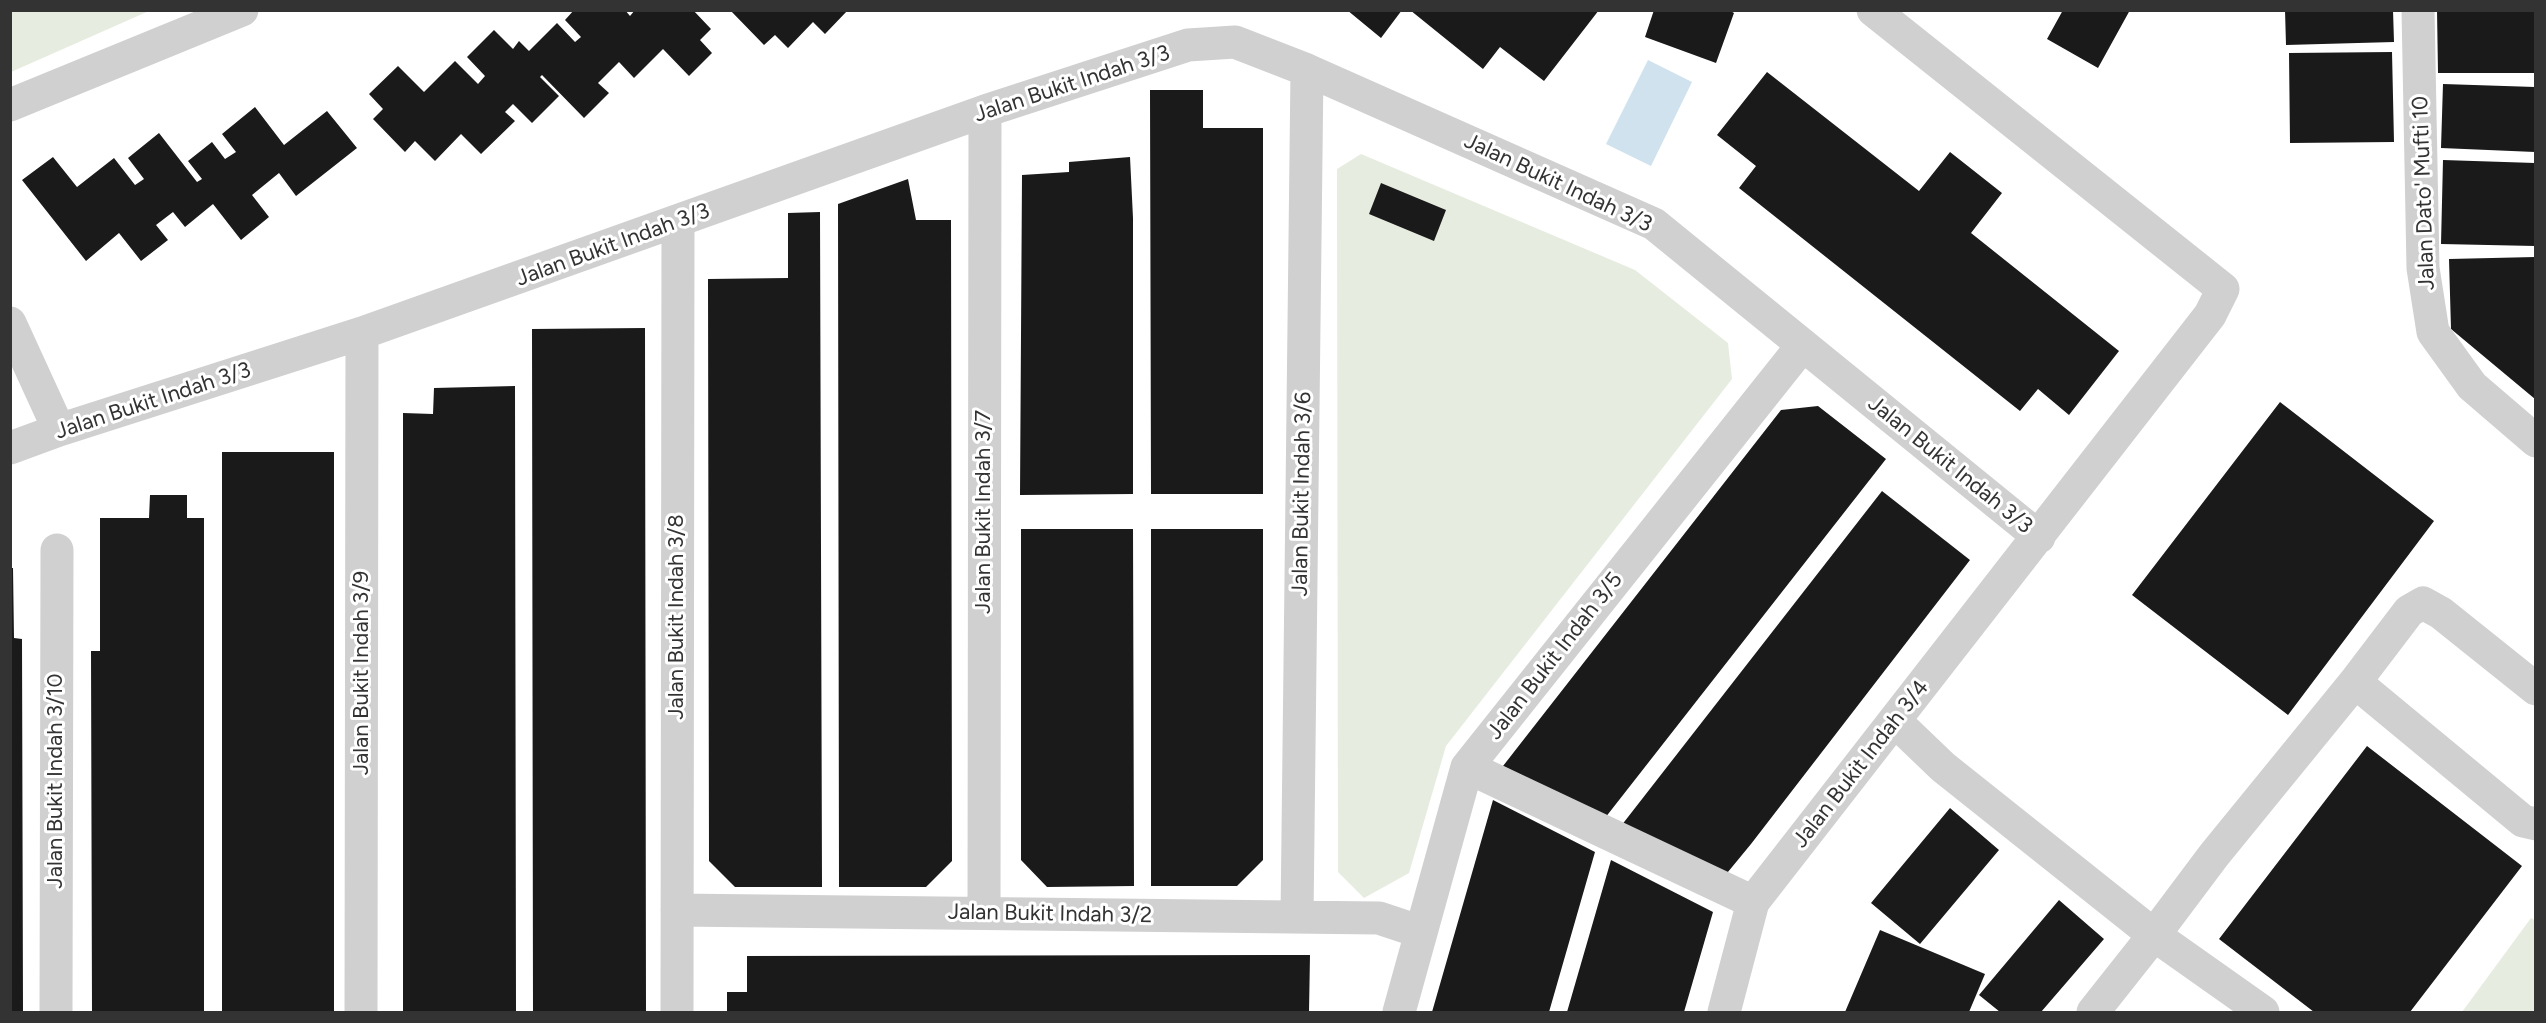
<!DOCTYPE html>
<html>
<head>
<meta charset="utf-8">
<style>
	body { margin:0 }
	#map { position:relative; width:2546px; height:1023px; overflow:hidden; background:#fff; font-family:Figtree,sans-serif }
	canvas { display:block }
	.frame { position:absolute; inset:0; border:12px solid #333; pointer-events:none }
</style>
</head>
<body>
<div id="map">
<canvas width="2546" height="1023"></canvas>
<div class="frame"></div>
</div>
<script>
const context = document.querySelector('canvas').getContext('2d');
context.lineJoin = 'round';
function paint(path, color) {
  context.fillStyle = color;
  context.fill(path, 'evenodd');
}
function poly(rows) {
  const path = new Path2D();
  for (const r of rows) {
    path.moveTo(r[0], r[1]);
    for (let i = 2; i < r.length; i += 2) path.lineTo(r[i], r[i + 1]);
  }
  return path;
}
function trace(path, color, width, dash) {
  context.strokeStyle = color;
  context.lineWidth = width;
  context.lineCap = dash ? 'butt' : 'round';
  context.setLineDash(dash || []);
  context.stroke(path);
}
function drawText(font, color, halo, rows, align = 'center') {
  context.font = font + ' Figtree,sans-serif';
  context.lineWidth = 6;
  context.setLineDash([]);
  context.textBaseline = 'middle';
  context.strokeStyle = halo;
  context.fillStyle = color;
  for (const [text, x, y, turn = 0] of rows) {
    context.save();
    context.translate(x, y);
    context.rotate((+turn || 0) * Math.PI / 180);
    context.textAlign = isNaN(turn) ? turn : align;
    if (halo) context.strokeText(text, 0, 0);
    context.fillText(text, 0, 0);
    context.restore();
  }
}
const green = poly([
	[11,10,149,10,149,11,11,72],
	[1361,154,1635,270,1728,343,1732,379,1446,746,1409,873,1364,898,1338,872,1337,169],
	[2531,918,2536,921,2535,1012,2462,1012]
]);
const water = poly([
	[1648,60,1692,82,1651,166,1606,144]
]);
const building = poly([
	[574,10,625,10,630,16,635,10,693,10,711,29,700,40,712,53,689,76,663,49,634,78,619,62,598,83,609,93,584,118,542,75,540,77,559,96,532,123,513,104,505,112,515,121,481,154,461,134,435,161,415,141,405,152,373,119,383,109,369,94,398,66,424,92,455,61,478,84,485,76,467,57,494,30,513,49,519,41,529,51,557,23,575,42,581,37,565,20],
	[730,10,848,10,825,34,813,22,788,48,775,35,764,45],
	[1347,10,1402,10,1381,38],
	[1410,10,1599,10,1544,81,1500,47,1483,69],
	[1654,10,1729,10,1734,13,1716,63,1645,37],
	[2063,10,2130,10,2098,68,2047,39],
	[2285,10,2393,10,2394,42,2286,45],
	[2437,10,2535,10,2535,73,2438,73],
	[2392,52,2394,142,2290,143,2289,53],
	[1767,72,1919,191,1950,152,2002,193,1971,233,2119,351,2069,415,2038,389,2020,411,1739,188,1756,166,1717,135],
	[2443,84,2535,87,2535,152,2441,148],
	[1150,90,1203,90,1203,128,1263,128,1263,494,1151,494],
	[255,107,284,145,327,111,357,148,296,196,279,173,252,195,269,217,241,240,213,204,185,227,173,212,156,225,168,240,141,261,119,233,86,261,22,180,53,157,77,187,114,158,135,185,144,179,128,158,159,133,197,182,202,179,188,161,212,142,225,159,236,152,222,134],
	[1130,157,1133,218,1133,494,1020,495,1022,175,1069,172,1069,162],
	[2443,160,2535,163,2535,246,2441,244],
	[908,179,916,220,951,220,952,861,926,887,839,887,838,204],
	[1381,183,1446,210,1434,241,1369,214],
	[820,212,822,887,735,887,709,861,708,279,788,278,788,213],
	[2535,257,2535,399,2451,329,2449,259],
	[645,328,646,1012,533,1012,532,329],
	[515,386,516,1012,403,1012,403,413,433,414,434,388],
	[2280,402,2434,521,2288,715,2132,595],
	[1818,406,1886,459,1605,818,1503,766,1781,410],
	[222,452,334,452,334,1012,222,1012],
	[1882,491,1970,560,1751,844,1723,878,1621,826],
	[150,495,187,495,187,518,204,518,204,1012,92,1012,91,651,100,651,100,518,149,518],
	[1021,529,1133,529,1134,886,1047,887,1021,860],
	[1151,529,1263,529,1263,860,1237,886,1151,886],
	[10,568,13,568,14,638,22,639,23,1012,10,1012],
	[2367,746,2522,866,2410,1012,2314,1012,2219,939],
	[1493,800,1595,852,1549,1012,1432,1012],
	[1950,808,1999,850,1920,944,1871,903],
	[1611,860,1713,912,1684,1012,1567,1012],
	[2059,900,2104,939,2041,1012,2000,1012,1979,995],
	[1880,930,1985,974,1969,1012,1845,1012],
	[1271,955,1310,955,1309,1012,727,1012,727,992,747,992,747,956]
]);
const minor = poly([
	[2418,10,2423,268,2433,332,2472,386,2536,441],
	[10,105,242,10],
	[10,323,59,430],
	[10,448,59,430,362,333,985,111,1188,45,1235,42,1307,70,1654,224,2039,537],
	[2355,682,2523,821,2536,824],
	[1895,721,1943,767,2154,935,2093,1012],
	[1467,767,1753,902],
	[677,910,1379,918,1421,932],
	[984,913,985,111],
	[1297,917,1307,70],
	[56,1012,57,550],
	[361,1012,362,333],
	[677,1012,678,222],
	[1399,1012,1467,767,1802,346],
	[1724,1012,1753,902,2210,315,2223,289,1873,10],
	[2263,1012,2154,935,2214,855,2355,682,2409,611,2423,603,2441,613,2536,689]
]);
const streetNames = [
	["Jalan Bukit Indah 3/3",1072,84,-18],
	["Jalan Bukit Indah 3/3",1558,183,25],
	["Jalan Dato' Mufti 10",2424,193,-92],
	["Jalan Bukit Indah 3/3",613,245,-20],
	["Jalan Bukit Indah 3/3",153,401,-18],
	["Jalan Bukit Indah 3/3",1950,465,39],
	["Jalan Bukit Indah 3/6",1302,494,-89],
	["Jalan Bukit Indah 3/7",984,512,-90],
	["Jalan Bukit Indah 3/8",677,617,-90],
	["Jalan Bukit Indah 3/5",1555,656,-52],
	["Jalan Bukit Indah 3/9",362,673,-90],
	["Jalan Bukit Indah 3/4",1861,764,-52],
	["Jalan Bukit Indah 3/10",56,781,-90],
	["Jalan Bukit Indah 3/2",1050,914,1]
];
paint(green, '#e6ecdf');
paint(water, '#cfe2ee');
paint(building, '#1a1a1a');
trace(minor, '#d0d0d0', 33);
drawText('22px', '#333', '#fff', streetNames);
</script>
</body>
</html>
